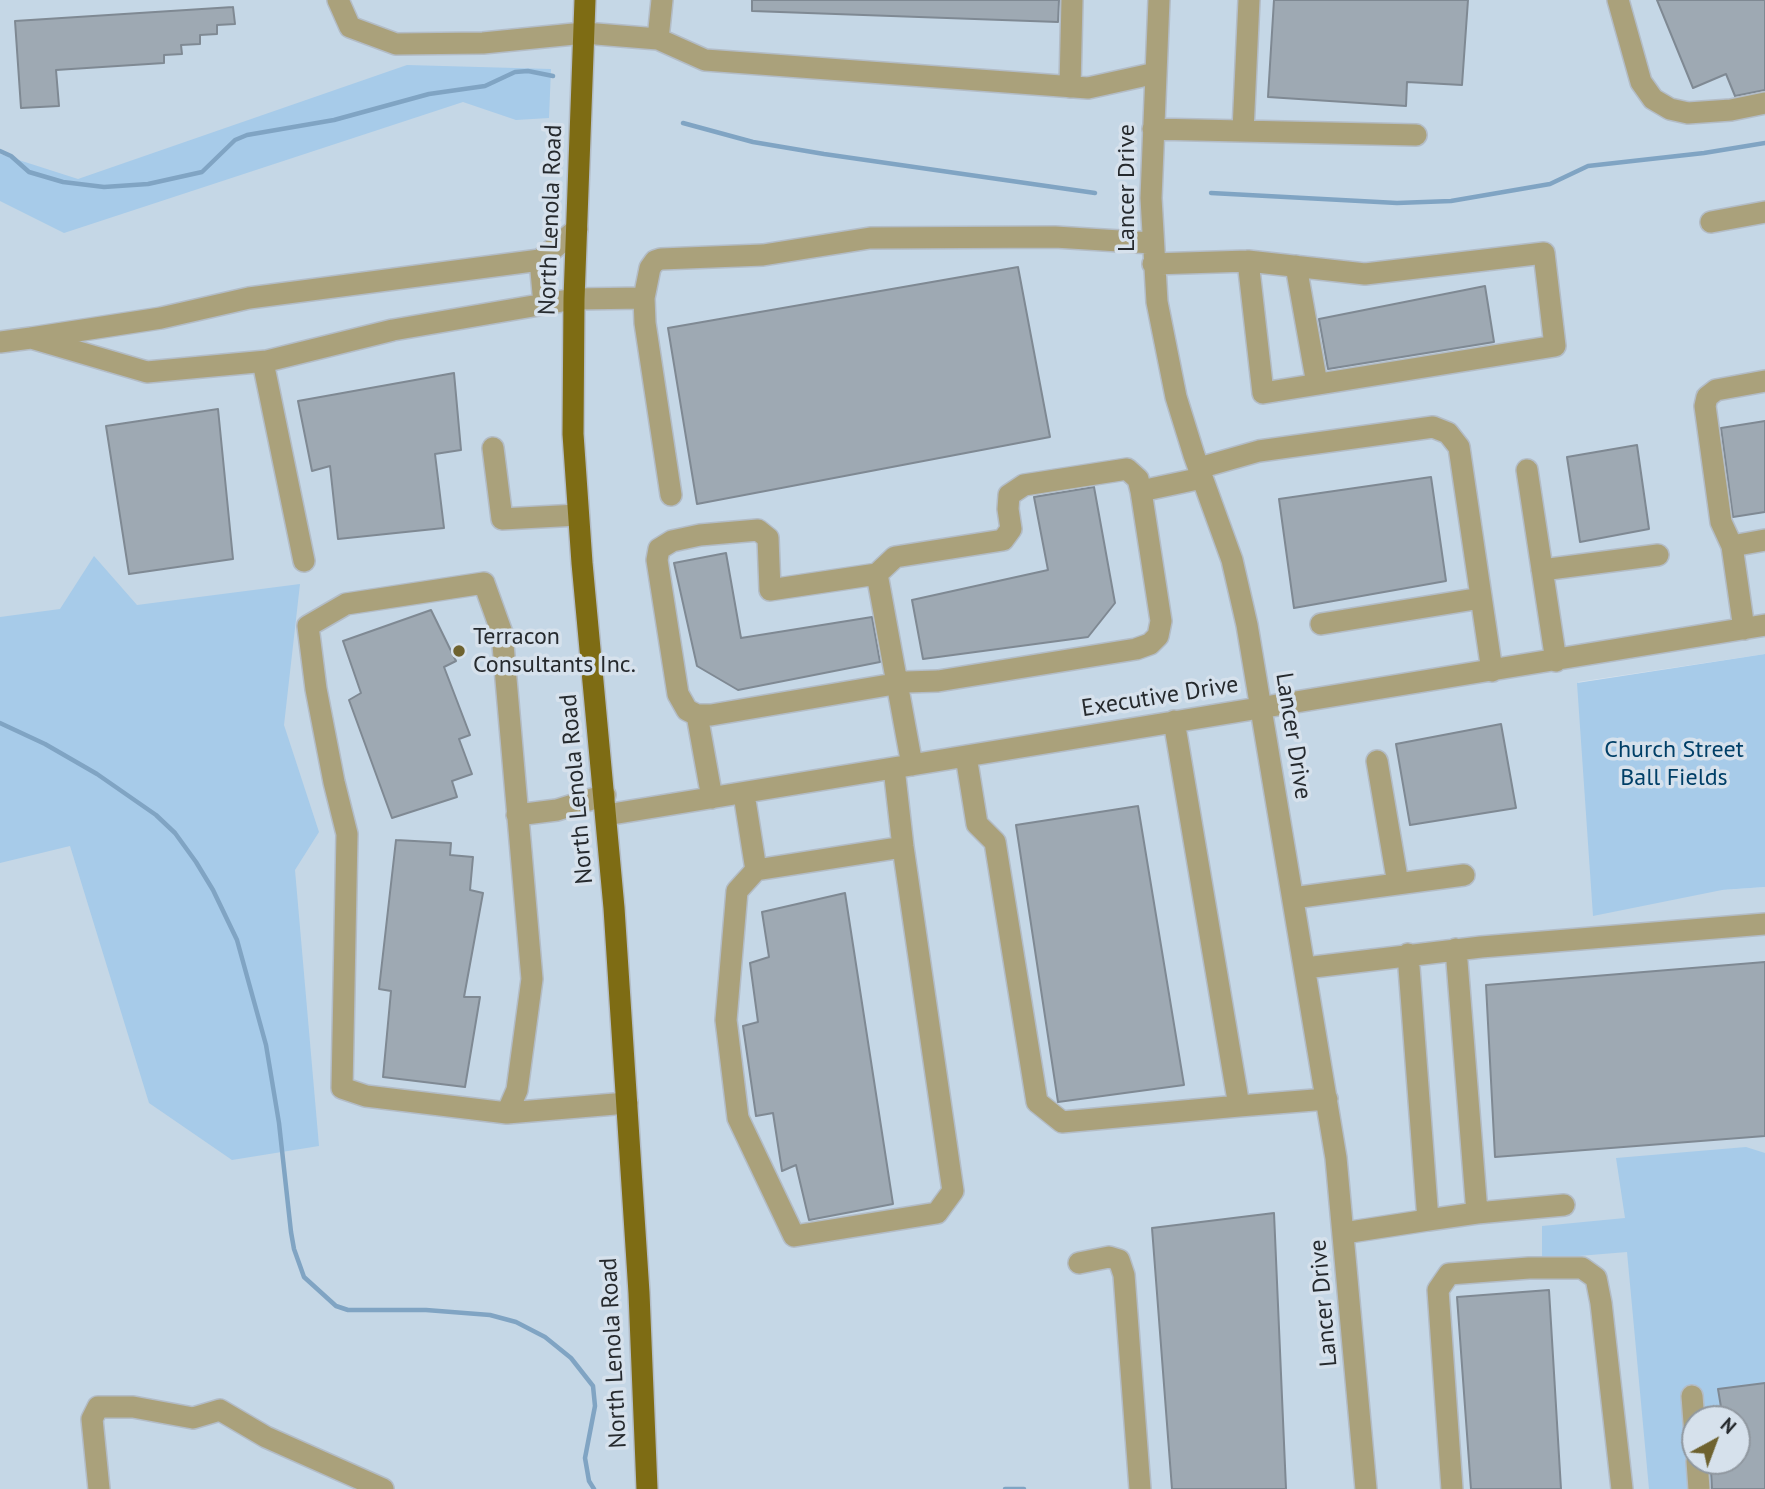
<!DOCTYPE html>
<html>
<head>
<meta charset="utf-8">
<style>
	body { margin:0 }
	#map { position:relative; width:1765px; height:1489px; overflow:hidden; background:#d6e1ec; font-family:"PT Sans",sans-serif }
	canvas { display:block }
	.north { position:absolute; left:1681px; top:1405px; width:70px; height:70px; box-sizing:border-box; background:#d6e1ec; border:2px solid #9098a0; border-radius:50%; rotate:41deg; font-size:19px; font-weight:700; line-height:28px; text-align:center; color:#262a2e }
	.north::after { content:''; display:block; margin:auto; width:24px; height:32px; background:#6e622f; clip-path:polygon(50% 0,100% 100%,50% 72%,0 100%) }
</style>
</head>
<body>
<div id="map">
<canvas width="1765" height="1489"></canvas>
<div class="north">N</div>
</div>
<script>
const context = document.querySelector('canvas').getContext('2d');
context.lineJoin = 'round';
function paint(path, color) {
  context.fillStyle = color;
  context.fill(path, 'evenodd');
}
function poly(rows) {
  const path = new Path2D();
  for (const r of rows) {
    path.moveTo(r[0], r[1]);
    for (let i = 2; i < r.length; i += 2) path.lineTo(r[i], r[i + 1]);
  }
  return path;
}
function trace(path, color, width, dash) {
  context.strokeStyle = color;
  context.lineWidth = width;
  context.lineCap = dash ? 'butt' : 'round';
  context.setLineDash(dash || []);
  context.stroke(path);
}
function drawText(font, color, halo, rows, align = 'center') {
  context.font = font + ' "PT Sans",sans-serif';
  context.lineWidth = 7;
  context.setLineDash([]);
  context.textBaseline = 'middle';
  context.strokeStyle = halo;
  context.fillStyle = color;
  for (const [text, x, y, turn = 0] of rows) {
    context.save();
    context.translate(x, y);
    context.rotate((+turn || 0) * Math.PI / 180);
    context.textAlign = isNaN(turn) ? turn : align;
    if (halo) context.strokeText(text, 0, 0);
    context.fillText(text, 0, 0);
    context.restore();
  }
}
const built = poly([
	[0,0,1765,0,1765,654,1578,682,1722,890,1765,887,1765,1489,0,1489],
	[1695,1419,1737,1419,1737,1461,1695,1461]
]);
const green = poly([
	[407,65,551,69,549,118,516,120,463,102,64,233,0,201,0,154,78,179],
	[94,556,137,605,300,584,284,725,319,832,295,870,319,1146,232,1160,149,1103,70,846,0,863,0,617,60,609],
	[1765,654,1765,887,1722,890,1593,916,1577,683],
	[1746,1147,1765,1153,1765,1489,1649,1489,1627,1252,1542,1259,1542,1226,1625,1218,1616,1158],
	[1695,1419,1737,1419,1737,1461,1695,1461]
]);
const stream = poly([
	[683,123,753,142,824,154,1095,193],
	[0,151,11,156,29,172,63,182,104,187,148,184,202,172,235,140,247,135,334,120,429,94,485,86,515,72,528,71,553,76],
	[1211,193,1397,203,1451,201,1550,184,1588,166,1704,153,1765,143],
	[0,723,45,744,97,774,156,815,175,833,196,862,213,890,237,940,266,1045,279,1123,291,1232,294,1249,304,1277,336,1306,348,1310,426,1310,490,1315,516,1322,545,1337,571,1358,593,1386,595,1406,585,1458,589,1481,594,1489],
	[1005,1489,1024,1489]
]);
const building = poly([
	[752,0,1059,0,1058,22,752,11,752,0],
	[1274,0,1468,0,1462,85,1407,82,1406,106,1268,97,1274,0],
	[1657,0,1765,0,1765,90,1735,96,1726,74,1693,88,1657,0],
	[233,7,235,24,217,25,217,34,200,35,200,44,181,45,182,54,164,55,164,63,56,70,59,106,21,108,15,21,233,7],
	[1018,267,1050,437,697,504,668,328,1018,267],
	[1485,286,1494,342,1328,369,1319,319,1485,286],
	[454,373,461,450,435,454,444,528,338,539,330,466,312,471,298,401,454,373],
	[218,409,233,559,129,574,106,426,218,409],
	[1765,421,1765,512,1733,517,1721,428,1765,421],
	[1637,445,1649,529,1580,542,1567,457,1637,445],
	[1431,477,1446,581,1294,608,1279,499,1431,477],
	[1094,487,1115,603,1088,637,923,659,912,600,1048,570,1034,497,1094,487],
	[726,553,741,638,872,617,880,662,738,690,697,666,674,563,726,553],
	[431,610,456,661,444,667,470,735,459,739,472,774,452,781,457,797,392,818,349,700,361,693,343,641,431,610],
	[1501,724,1516,808,1410,825,1396,744,1501,724],
	[1138,806,1184,1085,1058,1102,1016,825,1138,806],
	[396,840,451,843,450,855,473,857,470,890,483,893,464,997,480,997,465,1087,383,1077,391,991,379,989,396,840],
	[845,893,893,1204,809,1220,796,1165,782,1171,773,1113,756,1116,743,1026,758,1022,750,963,769,957,762,912,845,893],
	[1765,962,1765,1136,1495,1157,1486,985,1765,962],
	[1274,1213,1286,1489,1172,1489,1152,1228,1274,1213],
	[1549,1290,1561,1489,1471,1489,1457,1297,1549,1290],
	[1765,1383,1765,1489,1712,1489,1711,1470,1730,1466,1729,1461,1737,1461,1737,1419,1723,1419,1718,1389,1765,1383]
]);
const minor = poly([
	[338,0,350,27,396,44,483,43,584,33,658,39,705,60,1088,88,1156,73],
	[1159,0,1151,198,1157,302,1176,397,1194,455,1232,560,1247,625,1336,1158,1366,1489],
	[1618,0,1641,82,1653,99,1670,109,1688,113,1731,110,1765,103],
	[658,39,662,0],
	[1070,87,1072,0],
	[1153,129,1416,135],
	[1243,131,1249,0],
	[1711,222,1765,212],
	[540,260,544,304],
	[1153,264,1248,261,1365,274,1544,253,1555,346,1263,393,1248,261],
	[1296,266,1317,384],
	[644,298,645,323,671,495],
	[31,338,161,318,249,298,540,260,577,229],
	[0,342,31,338,147,372,267,361],
	[493,448,502,519,578,515],
	[1199,468,1259,451,1433,427,1448,433,1459,447,1492,671],
	[1527,470,1556,661],
	[1141,491,1138,479,1127,469,1024,485,1009,495,1008,509,1011,529,1003,540,895,557,877,574,770,590,768,538,758,530,700,535,672,541,659,549,657,560,678,694,687,710,697,715,711,715,906,682,938,681,1136,649,1150,644,1158,636,1161,621,1141,491,1202,478],
	[1732,546,1765,540],
	[304,561,263,362,393,330,574,299,644,298,650,268,655,261,661,259,763,255,870,238,1055,237,1152,243],
	[1542,570,1658,555],
	[877,574,912,765],
	[484,583,502,633,532,979,517,1090,507,1113,366,1096,342,1088,347,834,334,782,316,689,308,626,346,604,484,583],
	[1321,624,1481,598],
	[1744,629,1732,546,1721,522,1705,406,1707,397,1716,390,1765,381],
	[697,715,712,798],
	[966,756,977,824,995,842,1037,1102,1062,1122,1239,1106,1174,721],
	[1377,761,1398,884],
	[744,794,756,870,737,891,726,1020,738,1118,794,1236,937,1213,953,1191,903,847,894,768],
	[517,815,557,810,605,795],
	[606,815,1765,625],
	[756,870,903,847],
	[1293,898,1464,875],
	[1305,968,1481,947,1765,924],
	[1239,1106,1327,1099],
	[507,1113,627,1103],
	[1477,1213,1564,1205],
	[1428,1220,1477,1213,1456,949],
	[1344,1233,1428,1220,1408,954],
	[1079,1263,1109,1257,1119,1260,1124,1275,1140,1489],
	[1692,1396,1695,1435],
	[1697,1461,1699,1489],
	[99,1489,92,1419,98,1407,133,1407,193,1418,220,1410,266,1437,383,1489],
	[1452,1489,1438,1290,1449,1274,1529,1268,1582,1268,1596,1278,1601,1303,1622,1489]
]);
const major = poly([
	[585,0,574,299,573,434,582,563,614,908,639,1293,647,1489]
]);
const markers = [
	[459,651,7,"#6e622f"]
];
const streetNames = [
	["Lancer Drive",1127,188,-90],
	["North Lenola Road",551,220,-88],
	["Executive Drive",1160,697,-9],
	["Lancer Drive",1293,736,81],
	["North Lenola Road",577,789,-95],
	["Lancer Drive",1324,1303,-95],
	["North Lenola Road",614,1353,-93]
];
const poiNames = [
	["Terracon",473,637],
	["Consultants Inc.",473,665]
];
const parkNames = [
	["Church Street",1674,750],
	["Ball Fields",1674,778]
];
paint(built, '#c5d7e6');
paint(green, '#a7cbe9');
trace(stream, '#80a4c3', 4.5);
paint(building, '#9ea9b3');
trace(building, '#7f8993', 2);
trace(minor, '#b3bcc6', 24);
trace(major, '#b3bcc6', 24);
trace(minor, '#aaa17b', 21);
trace(major, '#7e6c14', 21);
for (const [x, y, r, color] of markers) {
  const dot = new Path2D();
  dot.arc(x, y, r, 0, 2 * Math.PI);
  context.fillStyle = color;
  context.fill(dot);
  trace(dot, '#d6e1ec', 2.5);
}
drawText('24px', '#262a2e', '#d6e1ec', streetNames);
drawText('24px', '#262a2e', '#d6e1ec', poiNames, 'left');
drawText('24px', '#003f67', '#d6e1ec', parkNames);
</script>
</body>
</html>
